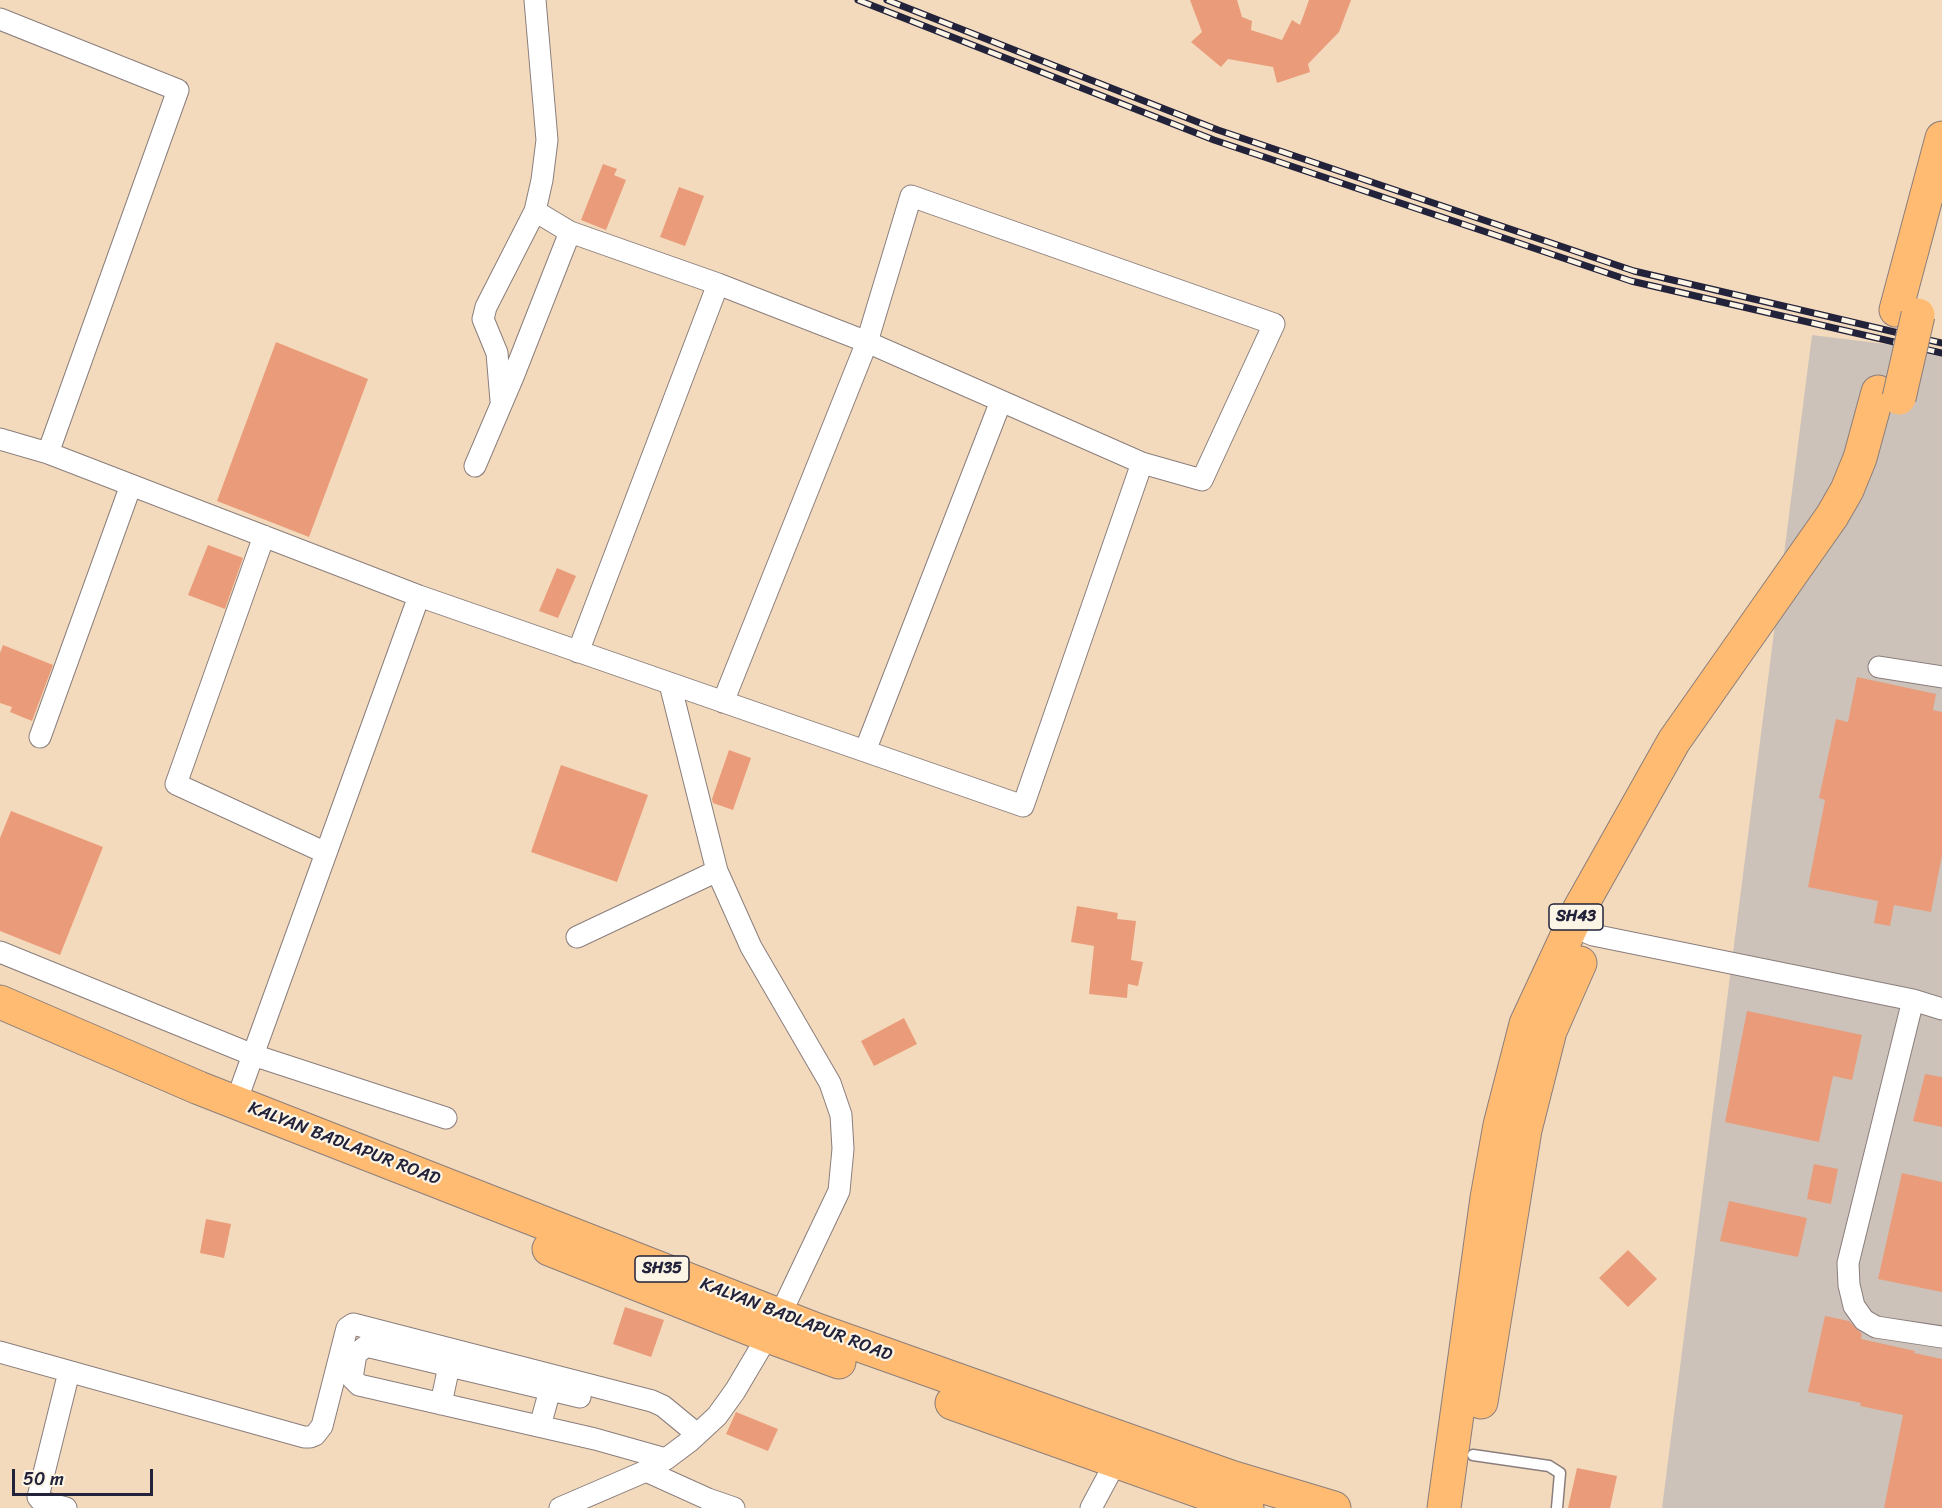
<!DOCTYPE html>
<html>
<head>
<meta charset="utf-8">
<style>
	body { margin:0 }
	#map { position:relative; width:1942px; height:1508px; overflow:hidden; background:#f3dabc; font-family:Sriracha,sans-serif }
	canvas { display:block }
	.scale { position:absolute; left:12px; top:1469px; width:141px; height:27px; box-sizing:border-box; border:3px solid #22223b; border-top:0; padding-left:8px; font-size:18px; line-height:21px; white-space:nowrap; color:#22223b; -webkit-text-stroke:4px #fcf5e5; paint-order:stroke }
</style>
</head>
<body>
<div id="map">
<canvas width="1942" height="1508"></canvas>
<div class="scale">50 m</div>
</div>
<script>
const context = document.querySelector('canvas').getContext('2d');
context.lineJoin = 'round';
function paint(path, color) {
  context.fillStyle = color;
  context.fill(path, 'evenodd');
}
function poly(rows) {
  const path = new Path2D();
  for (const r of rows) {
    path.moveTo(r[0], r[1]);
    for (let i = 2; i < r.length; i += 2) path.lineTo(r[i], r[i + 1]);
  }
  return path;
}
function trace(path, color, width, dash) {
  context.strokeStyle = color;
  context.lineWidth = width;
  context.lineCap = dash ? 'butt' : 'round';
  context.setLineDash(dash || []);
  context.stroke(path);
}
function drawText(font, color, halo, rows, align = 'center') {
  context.font = font + ' Sriracha,sans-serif';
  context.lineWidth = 4.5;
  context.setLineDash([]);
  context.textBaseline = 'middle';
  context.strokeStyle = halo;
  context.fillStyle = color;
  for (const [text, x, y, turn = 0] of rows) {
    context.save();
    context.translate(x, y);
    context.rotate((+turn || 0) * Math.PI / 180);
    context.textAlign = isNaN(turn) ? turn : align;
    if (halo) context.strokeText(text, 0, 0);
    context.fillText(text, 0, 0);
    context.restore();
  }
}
const industrial = poly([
	[1812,335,1942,351,1942,1508,1662,1508]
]);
const building = poly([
	[1190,0,1237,0,1242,17,1252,21,1251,30,1282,40,1292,20,1300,25,1309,0,1351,0,1339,32,1308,64,1310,72,1277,83,1273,67,1228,59,1221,67,1191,42,1202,32],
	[603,164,617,169,614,175,626,180,606,230,581,220],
	[679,187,704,196,685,246,660,237],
	[276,342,368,379,309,537,217,501],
	[208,545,243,558,225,609,188,595],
	[557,568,576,576,558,618,539,611],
	[3,645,53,665,32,721,10,712,12,707,0,703,0,653],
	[1857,677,1936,694,1933,710,1942,712,1942,855,1931,912,1894,905,1890,926,1874,923,1878,901,1808,887,1825,800,1819,798,1836,719,1848,722],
	[729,750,751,758,733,810,713,803,712,799],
	[561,765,648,795,617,882,531,852],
	[11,811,103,847,60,955,0,931,0,838],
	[1077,906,1118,913,1117,919,1136,921,1131,960,1143,962,1138,986,1128,984,1127,998,1089,994,1094,946,1071,942],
	[1747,1011,1862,1035,1852,1080,1833,1076,1819,1142,1725,1122],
	[904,1018,917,1044,874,1066,861,1041],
	[1925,1074,1942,1077,1942,1127,1913,1121],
	[1814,1164,1838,1169,1831,1204,1807,1199],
	[1902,1173,1942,1182,1942,1292,1878,1279],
	[1729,1201,1807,1218,1798,1257,1720,1241],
	[206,1219,231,1224,224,1258,200,1253],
	[1628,1250,1657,1279,1628,1307,1599,1278],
	[625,1307,664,1320,651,1357,613,1344],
	[1825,1316,1849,1321,1862,1334,1861,1339,1915,1351,1914,1353,1942,1359,1942,1508,1884,1508,1903,1415,1860,1406,1861,1403,1808,1392],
	[736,1412,778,1429,768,1451,726,1434],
	[1577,1468,1617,1476,1610,1508,1568,1508]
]);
const lane = poly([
	[1473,1455,1549,1466,1560,1473,1557,1508]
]);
const street = poly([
	[535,0,547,140,542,180,535,211,570,232,718,284,867,342,1142,463,1202,480,1274,324,911,196,867,342,723,702],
	[0,19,178,90,48,453],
	[501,401,497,353,483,319,486,307,535,211],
	[0,439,48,453,419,596,1023,806,1142,463],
	[475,466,513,377,570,232],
	[264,536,176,784,326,853],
	[578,652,718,284],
	[1879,667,1942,677],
	[40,737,131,485],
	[865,751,1001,401],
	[1572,926,1593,935,1913,1000,1942,1009],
	[577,937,717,871],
	[0,952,253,1055,446,1118],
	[1913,1000,1848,1263,1849,1285,1854,1306,1864,1320,1876,1327,1942,1337],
	[236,1102,419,596],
	[0,1352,304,1437,310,1437,315,1435,322,1426,347,1328,353,1324,652,1401,663,1406,697,1434],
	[580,1397,366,1346,356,1354,352,1378,359,1385,595,1439,666,1459],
	[441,1404,449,1366],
	[540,1426,550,1390],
	[646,1471,708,1499,734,1508],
	[66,1508,42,1502,38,1497,69,1372],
	[560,1508,646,1471,666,1459,690,1441,717,1416,735,1391,780,1315,839,1191,843,1149,841,1115,830,1083,751,947,717,871,670,684],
	[1091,1508,1121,1452]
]);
const primary = poly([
	[1896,310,1942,138],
	[0,1002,199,1088,817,1330,1231,1477,1334,1508],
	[549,1249,768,1336,839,1362],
	[1481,1402,1525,1130,1550,1031,1580,963],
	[952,1403,1247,1508],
	[1444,1508,1487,1198,1500,1125,1526,1024,1580,908,1674,741,1832,516,1847,490,1860,458,1878,392]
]);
const rail = poly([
	[858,0,1214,140,1631,281,1942,353],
	[887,0,1218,130,1634,271,1942,343]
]);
const primaryBridge = poly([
	[1899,398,1918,315]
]);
const shields = [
	[1576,917,54],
	[662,1269,54]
];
const shieldNames = [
	["SH43",1576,917],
	["SH35",662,1269]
];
const streetNames = [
	["KALYAN BADLAPUR ROAD",344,1144,21],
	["KALYAN BADLAPUR ROAD",796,1320,21]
];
paint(industrial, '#ccc2b9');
paint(building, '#ea9c7a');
trace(lane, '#8a7e7c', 13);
trace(street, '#8a7e7c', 23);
trace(primary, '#8a7e7c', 35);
trace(lane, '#fff', 10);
trace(street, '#fff', 21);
trace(primary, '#ffbb71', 33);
trace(rail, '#22223b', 7);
trace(rail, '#fcf5e5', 4.5, [14]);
trace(primaryBridge, '#8a7e7c', 35, []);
trace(primaryBridge, '#ffbb71', 33);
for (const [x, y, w] of shields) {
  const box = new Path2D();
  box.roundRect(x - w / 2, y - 13, w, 26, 4.5);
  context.fillStyle = '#fcf5e5';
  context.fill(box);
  trace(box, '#22223b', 1.5);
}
drawText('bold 16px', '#22223b', null, shieldNames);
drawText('18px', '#22223b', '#fcf5e5', streetNames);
</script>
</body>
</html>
